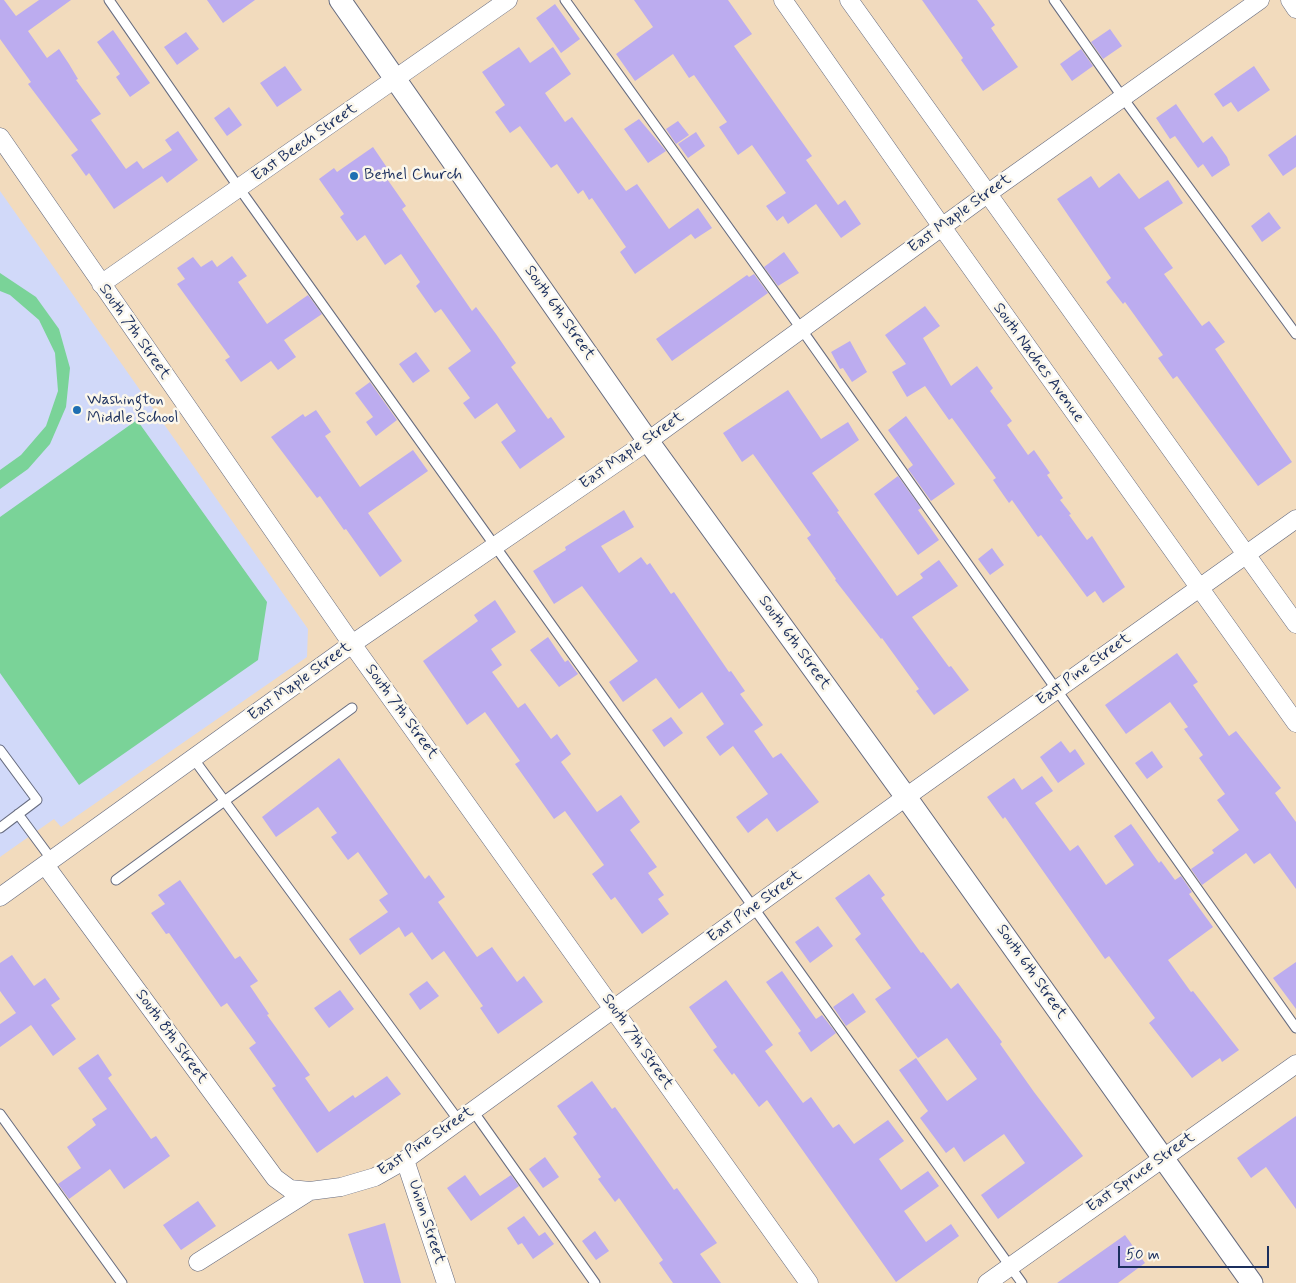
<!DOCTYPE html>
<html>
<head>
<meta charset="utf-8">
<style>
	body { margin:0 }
	#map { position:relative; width:1296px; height:1283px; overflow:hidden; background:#f2dbbd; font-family:Mynerve,sans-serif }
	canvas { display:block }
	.scale { position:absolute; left:1118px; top:1246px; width:151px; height:22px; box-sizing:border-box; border:2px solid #1b2f5e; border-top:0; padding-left:6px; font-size:15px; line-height:18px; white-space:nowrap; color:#1b2f5e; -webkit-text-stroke:4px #fbf7ec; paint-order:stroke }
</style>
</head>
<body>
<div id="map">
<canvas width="1296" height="1283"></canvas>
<div class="scale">50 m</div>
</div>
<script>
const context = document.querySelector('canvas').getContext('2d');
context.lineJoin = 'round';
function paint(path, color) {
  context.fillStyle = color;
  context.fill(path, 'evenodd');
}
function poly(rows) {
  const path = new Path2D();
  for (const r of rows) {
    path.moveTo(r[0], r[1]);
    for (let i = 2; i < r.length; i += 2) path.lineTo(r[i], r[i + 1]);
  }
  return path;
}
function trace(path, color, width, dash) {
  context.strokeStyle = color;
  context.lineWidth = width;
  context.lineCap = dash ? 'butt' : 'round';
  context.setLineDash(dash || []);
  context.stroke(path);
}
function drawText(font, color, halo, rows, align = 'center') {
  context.font = font + ' Mynerve,sans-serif';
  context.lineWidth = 5;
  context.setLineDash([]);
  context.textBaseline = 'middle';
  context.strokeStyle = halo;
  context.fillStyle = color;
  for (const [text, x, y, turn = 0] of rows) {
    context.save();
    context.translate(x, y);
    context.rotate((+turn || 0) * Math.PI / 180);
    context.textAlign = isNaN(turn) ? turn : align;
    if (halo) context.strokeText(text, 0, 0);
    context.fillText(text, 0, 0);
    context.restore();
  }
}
const built = poly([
	[0,191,308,629,307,657,61,827,54,819,0,857]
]);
const green = poly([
	[0,273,36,297,59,329,70,368,66,407,50,444,28,469,0,489,0,470,21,455,46,426,58,391,55,353,39,320,10,295,0,291],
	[137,420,267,602,258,660,79,785,0,673,0,517]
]);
const building = poly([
	[0,0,4,0,16,16,39,0,71,0,28,31,47,58,59,49,69,64,78,79,76,80,101,114,91,120,126,169,137,161,143,169,172,150,165,140,178,131,198,160,167,183,162,176,114,209,89,173,86,176,71,155,78,150,28,84,31,82,0,39],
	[207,0,255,0,223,23],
	[634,0,728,0,752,34,734,46,812,156,806,160,838,205,845,200,861,224,841,238,816,204,788,224,783,216,777,221,766,206,786,193,752,145,738,155,719,127,727,122,694,75,689,78,673,54,635,81,616,54,653,27],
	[922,0,977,0,995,25,991,28,1018,67,983,91,961,60,963,58],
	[555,4,580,39,561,53,536,18],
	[1110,29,1122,46,1103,59,1091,42],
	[113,30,150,83,130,97,116,77,120,74,97,42],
	[186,32,199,49,177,65,164,47],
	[519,47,530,63,553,47,571,74,545,93,565,122,572,117,626,191,637,184,669,229,698,208,712,228,695,239,691,234,635,274,620,252,626,247,592,198,589,200,583,190,578,194,557,164,551,168,520,126,510,133,495,112,505,105,482,72],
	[1081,49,1093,66,1072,81,1060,64],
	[285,66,302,90,277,107,260,83],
	[1254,66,1270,90,1238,112,1231,102,1223,107,1214,94],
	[1176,104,1203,143,1212,136,1227,157,1230,165,1212,177,1203,164,1198,168,1175,136,1170,139,1156,118],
	[229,107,242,125,227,136,214,118],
	[639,119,666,151,648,163,624,129],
	[678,121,689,135,676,144,666,129],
	[696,132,705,146,688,158,678,144],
	[1296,135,1296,167,1283,176,1268,155],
	[373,147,390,172,385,176,406,206,402,209,472,311,476,307,496,334,516,363,511,367,548,419,551,417,565,437,520,469,501,442,516,431,497,403,475,419,463,403,470,398,448,368,471,351,441,309,435,313,416,286,420,282,401,254,385,265,365,235,357,241,340,217,344,214,319,179,334,168,337,172],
	[1119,173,1139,199,1168,180,1183,203,1144,228,1173,268,1164,274,1202,326,1209,321,1225,342,1215,349,1292,462,1258,486,1177,376,1173,379,1158,358,1163,355,1125,302,1123,304,1106,282,1111,278,1057,199,1091,176,1099,188],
	[1269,212,1281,228,1262,242,1251,226],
	[784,252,799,273,778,286,764,267],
	[232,256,247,276,238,282,267,324,308,295,322,314,284,340,296,357,278,370,271,361,241,382,225,360,230,357,177,284,185,279,177,268,193,257,201,267,212,260,217,267],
	[754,274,768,293,672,361,656,339,747,275,749,277],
	[925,306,940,326,923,338,951,386,977,366,993,388,990,391,1012,421,1007,425,1028,455,1034,450,1050,473,1047,475,1063,498,1060,500,1071,514,1069,515,1087,540,1092,536,1125,587,1103,603,1095,591,1087,597,1041,535,1038,537,1012,500,1009,503,993,480,996,478,952,418,949,420,925,386,907,397,892,372,906,364,885,335],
	[850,341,867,372,852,382,843,368,840,369,831,352],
	[416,352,430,371,413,383,399,364],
	[370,382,397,420,376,436,366,422,373,417,355,393],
	[788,390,821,439,848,422,859,440,812,473,839,511,837,512,897,596,923,578,920,574,939,560,958,586,912,617,949,667,951,666,969,690,934,715,916,691,919,689,882,638,881,639,835,580,836,579,807,538,811,535,753,454,742,462,723,433],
	[316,410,331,432,325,436,360,487,413,450,428,471,368,513,402,561,380,577,346,529,344,530,320,496,317,498,271,437,303,414,305,417],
	[906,416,955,484,931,501,908,469,913,465,888,430],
	[898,476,921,508,918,510,939,540,918,555,874,494],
	[624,510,634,527,601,546,619,573,641,557,647,565,650,563,671,594,674,592,729,672,731,671,745,691,740,694,763,725,754,731,773,758,781,753,819,802,777,832,767,818,748,833,736,817,768,794,733,746,720,756,706,737,724,724,702,692,679,709,656,678,623,702,609,682,638,661,582,586,554,604,533,571,566,550,565,547],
	[992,548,1004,565,990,575,978,559],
	[495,600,516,632,491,649,502,665,492,672,518,708,525,703,551,739,557,734,571,754,561,762,597,812,621,795,640,822,630,830,657,867,648,873,664,895,658,899,669,914,642,934,615,897,611,900,592,874,604,865,565,811,554,819,515,764,520,761,485,712,467,725,423,661,478,621,474,615],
	[548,637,565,662,568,660,578,674,559,687,530,650],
	[1177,653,1198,682,1193,685,1229,736,1236,731,1281,788,1275,793,1296,822,1296,889,1270,853,1254,864,1246,853,1202,885,1191,869,1214,853,1212,850,1239,830,1217,800,1225,794,1199,758,1203,755,1184,729,1188,727,1170,702,1126,734,1105,705],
	[671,717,683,733,664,747,652,730],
	[1061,741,1070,753,1075,749,1085,764,1058,783,1040,757],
	[1152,751,1163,767,1147,779,1135,763],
	[339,758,425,879,429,875,445,897,438,902,477,957,492,947,517,982,524,976,543,1002,498,1034,480,1008,483,1006,444,951,432,960,412,932,405,937,399,927,360,955,349,939,388,912,379,900,388,894,358,852,348,860,331,837,337,833,318,807,276,837,262,817],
	[1042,776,1053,791,1035,803,1070,851,1078,845,1106,885,1134,865,1114,836,1131,824,1159,863,1161,861,1175,880,1181,876,1192,892,1189,894,1213,927,1168,960,1191,992,1193,991,1239,1050,1222,1062,1220,1058,1192,1078,1149,1023,1155,1018,1117,967,1109,956,1105,959,1005,817,1003,819,987,797,1014,778,1022,790],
	[869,874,885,895,881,898,921,953,923,952,951,989,958,983,1002,1042,1000,1044,1034,1092,1083,1156,998,1219,981,1195,1025,1163,1004,1134,964,1162,954,1147,946,1153,920,1118,928,1111,899,1070,916,1058,947,1101,977,1079,947,1038,918,1058,875,999,891,988,855,939,861,934,835,898],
	[180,880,235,959,240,956,258,981,250,986,269,1014,267,1015,310,1075,305,1078,329,1112,353,1095,355,1098,387,1076,401,1094,317,1153,272,1088,276,1086,249,1048,256,1043,227,1003,221,1007,169,933,166,934,151,913,165,904,158,895],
	[818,926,833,946,810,963,795,942],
	[12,955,34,986,45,978,60,999,51,1005,76,1039,53,1056,31,1025,0,1047,0,1024,16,1013,0,991,0,963],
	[1296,962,1296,1009,1273,978],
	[782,971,816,1019,822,1015,836,1033,811,1052,798,1033,801,1031,766,982],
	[726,980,773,1045,765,1051,803,1103,811,1097,833,1128,839,1124,854,1144,888,1120,904,1141,879,1159,901,1190,928,1171,939,1186,904,1211,926,1242,951,1224,959,1236,896,1282,767,1100,759,1107,734,1073,732,1075,713,1050,717,1047,689,1007],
	[427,981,439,996,420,1010,409,994],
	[340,990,354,1009,329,1028,314,1008],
	[853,993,866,1012,846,1026,833,1007],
	[98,1054,112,1075,108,1078,151,1139,156,1136,170,1156,124,1189,110,1169,69,1199,58,1184,81,1168,67,1147,96,1125,92,1119,107,1109,78,1068],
	[592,1081,612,1109,615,1107,674,1190,677,1188,717,1243,700,1254,721,1283,673,1283,659,1263,663,1260,619,1198,615,1202,598,1179,601,1177,573,1137,577,1134,557,1106],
	[1296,1116,1296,1209,1266,1167,1251,1178,1237,1158],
	[545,1157,559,1177,543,1188,529,1169],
	[465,1175,480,1196,511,1175,519,1186,471,1221,447,1188],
	[198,1201,216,1226,181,1250,163,1225],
	[524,1216,539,1236,545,1232,554,1244,533,1259,522,1243,518,1245,507,1228],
	[385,1223,401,1283,364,1283,348,1234],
	[595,1231,609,1251,596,1260,582,1241],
	[1125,1235,1145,1263,1118,1283,1057,1283]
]);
const service = poly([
	[109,0,239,188,1022,1283],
	[565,0,802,330,1296,1028],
	[1054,0,1123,98,1296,334],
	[0,750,37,800,0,828],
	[193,758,459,1121],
	[18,814,52,860],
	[116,880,352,708],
	[473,1111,595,1283],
	[0,1114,122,1283]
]);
const minor = poly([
	[783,0,942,227,1296,723],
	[849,0,1296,624],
	[1290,0,1296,9],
	[0,137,352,644,809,1283],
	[101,284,508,0],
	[45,865,275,1178,290,1189,310,1191],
	[0,897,352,644,648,441,987,194,1260,0],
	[405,1160,446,1283],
	[198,1262,310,1191,341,1187,375,1177,405,1160,906,797,1296,519],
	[987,1283,1296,1064]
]);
const tertiary = poly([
	[340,0,648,441,906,797,1252,1283]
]);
const markers = [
	[354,176,5,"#1f6fb2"],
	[77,410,5,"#1f6fb2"]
];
const streetNames = [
	["East Beech Street",305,143,-35],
	["East Maple Street",960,214,-36],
	["South 6th Street",559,313,55],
	["South 7th Street",134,332,55],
	["South Naches Avenue",1038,363,54],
	["East Maple Street",632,451,-35],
	["South 6th Street",794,643,54],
	["East Pine Street",1084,670,-36],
	["East Maple Street",300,682,-36],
	["South 7th Street",401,712,54],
	["East Pine Street",755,907,-36],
	["South 6th Street",1031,972,55],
	["South 8th Street",171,1037,54],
	["South 7th Street",637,1042,55],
	["East Pine Street",426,1142,-34],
	["East Spruce Street",1141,1173,-35],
	["Union Street",426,1222,72]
];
const poiNames = [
	["Bethel Church",364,176],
	["Washington",87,401],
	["Middle School",87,419]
];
paint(built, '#d1d9f9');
paint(green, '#7ad398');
paint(building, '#bcacef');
trace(service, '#666b7f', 11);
trace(minor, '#666b7f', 19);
trace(tertiary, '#666b7f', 23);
trace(service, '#fff', 9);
trace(minor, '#fff', 18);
trace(tertiary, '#fff', 21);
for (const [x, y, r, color] of markers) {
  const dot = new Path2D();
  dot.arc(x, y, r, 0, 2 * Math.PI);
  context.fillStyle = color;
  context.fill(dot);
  trace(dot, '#fbf7ec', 2);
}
drawText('16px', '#1b2f5e', '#fbf7ec', streetNames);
drawText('16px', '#1b2f5e', '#fbf7ec', poiNames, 'left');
</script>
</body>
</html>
